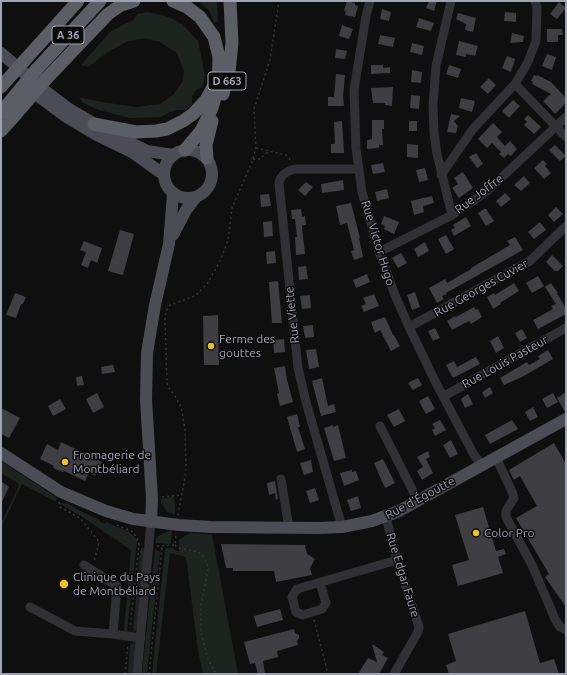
<!DOCTYPE html>
<html>
<head>
<meta charset="utf-8">
<style>
	body { margin:0 }
	#map { position:relative; width:567px; height:675px; overflow:hidden; background:#0f0f10; font-family:Ubuntu,sans-serif }
	canvas { display:block }
	.frame { position:absolute; inset:0; border:2px solid #a0a3b1; pointer-events:none }
</style>
</head>
<body>
<div id="map">
<canvas width="567" height="675"></canvas>
<div class="frame"></div>
</div>
<script>
const context = document.querySelector('canvas').getContext('2d');
context.lineJoin = 'round';
function paint(path, color) {
  context.fillStyle = color;
  context.fill(path, 'evenodd');
}
function poly(rows) {
  const path = new Path2D();
  for (const r of rows) {
    if (r.length === 3) {
      path.moveTo(r[0] + r[2], r[1]);
      path.arc(r[0], r[1], r[2], 0, 2 * Math.PI);
      continue;
    }
    path.moveTo(r[0], r[1]);
    for (let i = 2; i < r.length; i += 2) path.lineTo(r[i], r[i + 1]);
  }
  return path;
}
function trace(path, color, width, dash) {
  context.strokeStyle = color;
  context.lineWidth = width;
  context.lineCap = dash ? 'butt' : 'round';
  context.setLineDash(dash || []);
  context.stroke(path);
}
function drawText(font, color, halo, rows, align = 'center') {
  context.font = font + ' Ubuntu,sans-serif';
  context.lineWidth = 3;
  context.setLineDash([]);
  context.textBaseline = 'middle';
  context.strokeStyle = halo;
  context.fillStyle = color;
  for (const [text, x, y, turn = 0] of rows) {
    context.save();
    context.translate(x, y);
    context.rotate((+turn || 0) * Math.PI / 180);
    context.textAlign = isNaN(turn) ? turn : align;
    if (halo) context.strokeText(text, 0, 0);
    context.fillText(text, 0, 0);
    context.restore();
  }
}
const green = poly([
	[197,1,217,1,218,22,214,23,209,10],
	[147,12,169,17,183,25,198,41,205,75,203,87,197,89,192,96,192,104,186,110,175,110,160,117,130,118,99,110,83,103,79,97,102,102,136,107,160,104,173,95,183,81,184,71,177,53,160,42,144,38,126,42,108,52,88,67,81,65,111,31,133,20,138,14],
	[1,461,56,497,56,502,22,484,1,528,1,523,19,486,18,483,1,473],
	[174,496,175,505,175,514,167,512,161,503,161,499],
	[60,503,69,504,80,511,100,520,100,522,105,524,106,522,129,532,136,539,137,541,127,631,124,631,131,550,81,516,60,504],
	[172,530,171,544,155,543,156,539,158,536,168,531],
	[190,533,212,535,238,674,203,674,198,650,186,557,170,553,156,674,152,674,165,549,167,548,172,548,179,552,179,540],
	[142,548,146,548,137,630,133,632,140,551],
	[155,549,160,552,153,617,147,674,142,674],
	[134,643,136,645,133,674,128,674,130,645,131,644]
]);
const building = poly([
	[347,1,355,3,355,5,358,6,355,17,345,15,346,11,344,11],
	[429,1,437,1,434,11,426,8],
	[559,2,566,8,557,19,550,14],
	[382,9,391,12,389,21,380,19],
	[505,12,516,13,516,22,504,21],
	[458,13,476,18,473,32,465,30,466,24,456,19],
	[419,18,434,23,431,31,416,27],
	[342,25,353,29,349,39,339,36],
	[547,29,562,29,563,35,558,35,558,42,547,42],
	[512,33,524,36,523,42,510,43],
	[380,35,395,38,393,47,378,44],
	[459,41,478,46,475,56,466,54,466,57,456,55],
	[412,43,424,46,422,55,410,52],
	[336,49,347,51,345,59,335,58],
	[547,54,556,57,552,70,542,66],
	[507,56,515,59,511,72,502,68],
	[371,65,383,65,383,68,390,67,390,73,371,74],
	[449,65,461,69,458,78,446,74],
	[412,70,422,72,421,83,411,82],
	[336,74,345,75,343,97,344,106,328,106,328,97,334,97],
	[534,75,537,76,537,75,551,82,566,98,566,103,555,114,543,101,551,94,532,84,533,82,531,81],
	[489,78,496,85,488,94,480,87],
	[393,87,392,106,385,105,385,103,373,103,371,88],
	[411,95,420,96,419,109,410,108],
	[461,98,475,101,472,112,459,108],
	[513,100,520,106,509,118,502,111],
	[451,114,460,116,454,121,458,126,456,133,447,132],
	[528,115,541,127,534,134,524,125,527,122,524,119],
	[372,120,384,120,384,129,382,129,383,145,379,145,379,148,367,149,367,140,372,139],
	[342,121,344,153,331,153,331,144,334,144,335,143,334,122],
	[409,121,417,121,417,131,409,131],
	[493,123,502,132,497,137,505,146,510,141,517,149,511,156,508,154,504,158,499,154,501,152,492,143,487,148,478,139],
	[407,144,418,145,418,158,407,157],
	[555,145,566,156,560,161,549,150],
	[476,153,483,164,477,168,469,157],
	[543,160,547,164,545,166,551,173,544,179,534,168],
	[383,163,385,172,373,174,371,165],
	[425,168,428,180,419,182,416,170],
	[463,172,473,188,459,198,452,188,458,184,454,178],
	[524,176,530,183,521,191,514,185],
	[343,180,344,190,322,193,321,184],
	[306,182,313,187,305,196,298,190],
	[387,189,389,198,377,201,375,192],
	[505,193,511,199,501,207,496,201],
	[269,194,271,206,261,207,260,195],
	[432,196,434,203,423,206,424,212,414,215,411,201],
	[351,203,360,238,359,238,363,257,354,260,351,251,354,250,347,223,340,225,336,206],
	[556,207,563,214,554,222,548,215],
	[301,209,302,217,305,216,306,225,303,225,302,227,305,254,296,255,295,237,297,237,295,219,292,219,291,210],
	[484,209,486,209,494,221,486,226,478,213],
	[384,216,399,222,394,234,384,229,385,226,381,224],
	[466,217,471,226,454,236,451,230,455,228,453,225],
	[272,221,273,236,264,237,263,222],
	[540,222,546,230,534,239,528,232],
	[120,230,134,234,123,275,108,271],
	[446,235,454,249,446,254,438,239],
	[515,237,523,250,446,293,447,294,442,296,444,299,437,303,429,288,445,279,447,283,471,269,471,268,510,245,507,241],
	[84,241,102,248,97,263,91,260,88,268,81,265,86,252,80,250],
	[425,242,429,251,418,257,414,249],
	[275,251,276,263,267,264,266,252],
	[401,253,407,263,398,268,392,258],
	[552,255,563,266,558,271,555,271,546,262],
	[306,266,308,279,299,280,298,267],
	[367,274,370,282,356,288,353,280],
	[538,276,544,286,532,293,526,283],
	[278,281,282,323,272,323,269,282],
	[514,283,519,291,500,303,501,304,493,309,487,297,494,293,495,295],
	[551,283,558,293,557,293,566,309,566,314,538,329,533,320,553,309,551,306,556,304,545,287],
	[415,292,420,307,412,310,407,295],
	[15,293,26,297,23,304,21,304,16,318,6,315],
	[374,294,379,306,364,312,361,306,366,304,363,298],
	[310,295,311,308,302,309,300,296],
	[474,307,476,310,478,309,482,317,471,324,469,321,452,330,447,321,455,316,456,317],
	[218,315,219,365,204,365,203,316],
	[385,317,393,335,394,335,400,346,391,351,380,330,375,333,371,322],
	[313,325,314,337,305,338,303,326],
	[435,328,440,338,433,341,428,331],
	[522,329,527,338,520,342,515,333],
	[498,336,504,348,496,353,490,341],
	[284,339,285,352,274,353,273,340],
	[316,349,319,367,309,369,306,350],
	[548,350,553,359,522,377,504,385,500,378,527,362,529,365,540,359,538,356],
	[476,357,480,364,453,378,446,365,454,361,457,367],
	[113,365,115,372,102,374,101,367],
	[285,366,287,380,293,402,280,406,277,394,279,393,274,368],
	[82,376,84,385,77,386,76,377],
	[322,378,328,406,334,404,336,412,321,416,312,381],
	[418,378,422,385,413,390,408,383],
	[490,387,493,393,485,398,482,392],
	[566,392,566,412,565,412,557,398],
	[97,393,104,407,93,413,86,399],
	[553,393,558,402,547,408,542,399],
	[468,394,473,404,465,408,461,399],
	[428,396,435,409,426,414,419,401],
	[60,399,66,409,53,416,48,406],
	[533,407,538,417,530,421,525,412],
	[1,408,20,418,9,438,1,434],
	[399,409,405,421,394,427,387,415],
	[297,414,300,427,298,427,305,449,297,452,287,417],
	[440,420,446,430,435,436,432,430,435,428,432,424],
	[512,420,518,429,490,444,485,435],
	[333,425,333,427,338,425,346,458,334,461,324,428],
	[451,440,458,454,450,458,443,445],
	[61,442,102,462,95,476,89,473,85,481,64,471,63,472,53,468,54,466,40,459,47,444,58,450],
	[554,443,566,464,566,607,545,577,549,574,516,518,537,506,520,476,514,480,509,470],
	[428,451,430,457,426,459,433,473,422,480,417,471,423,467,417,457],
	[383,459,395,483,385,488,374,463],
	[311,460,313,472,304,475,300,463],
	[352,470,352,472,356,471,359,480,344,486,340,473],
	[1,481,9,487,1,504],
	[275,481,278,499,276,500,275,493,269,495,267,483],
	[315,488,319,500,310,503,306,491],
	[358,496,361,508,351,511,347,500],
	[483,507,496,551,504,549,506,554,498,557,503,573,458,586,452,565,469,560,455,515],
	[221,544,305,545,307,554,315,559,310,568,312,575,276,582,274,571,233,571,233,568,226,568],
	[280,609,283,620,257,627,254,616],
	[525,611,540,663,554,659,559,674,449,674,446,665,456,661,448,634],
	[294,629,295,633,299,635,299,638,297,641,298,645,277,651,278,657,263,661,265,674,258,674,255,663,250,664,244,642],
	[372,644,384,652,382,655,388,658,379,674,358,674,368,658,377,662]
]);
const path = poly([
	[256,148,286,155,292,162],
	[253,159,260,159,268,152],
	[162,497,182,495],
	[59,502,60,507,80,518,97,539,99,542,94,562],
	[178,515,184,483,186,469,185,429,181,407,175,396,169,388,167,383,165,318,166,311,170,305,195,296,207,284,220,261,228,240,232,208,252,162,256,148,254,109,270,60,279,1],
	[117,525,133,532,137,538,139,545,130,628],
	[175,545,179,548,198,552,203,556,207,564,208,569,201,605,201,633,208,659,216,674],
	[157,546,175,545,176,535],
	[314,620,328,674],
	[125,674,128,644],
	[149,674,162,547]
]);
const minor = poly([
	[370,1,366,16,354,90,356,148,362,192,379,251,395,295,409,327,436,383,474,455,482,465],
	[451,1,436,66,433,105,434,133,437,154,452,215],
	[515,84,566,137],
	[441,175,473,129,515,84,528,62,536,41,537,7,535,1],
	[379,251,385,249,452,215,486,192,516,164,566,117],
	[409,327,530,261,566,226],
	[443,396,446,395,566,328],
	[380,426,418,501],
	[496,457,513,494,514,498,506,511,506,517,532,565,555,619,560,627,566,630],
	[281,479,289,528],
	[386,517,397,560,419,627,418,632,394,674],
	[342,527,306,402,298,368,279,183,280,179,284,174,289,171,295,169,359,169],
	[84,565,117,586,113,634,141,638],
	[320,583,326,603,322,609,303,615,296,612,292,597,297,589,397,560],
	[30,607,75,631,113,634],
	[137,674,151,522]
]);
const major = poly([
	[1,53,44,90,69,109,108,132,147,151,173,155],
	[27,86,38,96,65,116,97,135,132,152,163,174],
	[188,174,24],
	[173,235,186,210,196,197],
	[1,453,61,492,106,511,133,519,179,525,211,527,318,528,342,527,372,521,399,511,566,419],
	[151,522,152,499,146,399,147,353,155,305,169,244,173,194]
]);
const highway = poly([
	[173,1,187,7,200,17,214,37,219,57,218,86,212,108,201,131,185,150],
	[24,61,78,1],
	[36,70,100,1],
	[46,79,108,14,121,5,134,1],
	[223,94,229,72,232,43,230,1],
	[1,113,8,104],
	[94,124,136,132,156,131,167,129,183,121,193,114,206,100,213,87],
	[1,131,16,114],
	[207,158,206,145,212,121]
]);
const highwayBridge = poly([
	[1,87,24,61],
	[8,104,36,70],
	[16,114,46,79]
]);
const markers = [
	[211,346,4,"#edc02a"],
	[65,462,4,"#edc02a"],
	[476,533,4,"#edc02a"],
	[64,584,5,"#edc02a"]
];
const shields = [
	[68,35,32],
	[227,81,38]
];
const shieldNames = [
	["A 36",68,35],
	["D 663",227,81]
];
const streetNames = [
	["Rue Joffre",479,194,-37],
	["Rue Victor Hugo",378,243,73],
	["Rue Georges Cuvier",481,288,-29],
	["Rue Viette",292,315,-96],
	["Rue Louis Pasteur",505,362,-29],
	["Rue d'Égoutte",420,498,-28],
	["Rue Edgar Faure",403,575,73]
];
const poiNames = [
	["Ferme des",219,339],
	["gouttes",219,353],
	["Fromagerie de",73,455],
	["Montbéliard",73,469],
	["Color Pro",484,533],
	["Clinique du Pays",73,577],
	["de Montbéliard",73,591]
];
paint(green, '#1d241f');
paint(building, '#3e3e43');
trace(path, '#36373c', 1.5, [2, 3]);
trace(minor, '#303035', 9);
trace(major, '#4c4d54', 12);
trace(highway, '#5c5e66', 13);
trace(highwayBridge, '#5c5e66', 13);
for (const [x, y, r, color] of markers) {
  const dot = new Path2D();
  dot.arc(x, y, r, 0, 2 * Math.PI);
  context.fillStyle = color;
  context.fill(dot);
  trace(dot, '#0a0a0b', 1.5);
}
for (const [x, y, w] of shields) {
  const box = new Path2D();
  box.roundRect(x - w / 2, y - 9, w, 18, 3);
  context.fillStyle = '#0a0a0b';
  context.fill(box);
  trace(box, '#a0a3b1', 1);
}
drawText('bold 11px', '#a0a3b1', null, shieldNames);
drawText('12px', '#a0a3b1', '#0a0a0b', streetNames);
drawText('12px', '#a0a3b1', '#0a0a0b', poiNames, 'left');
</script>
</body>
</html>
